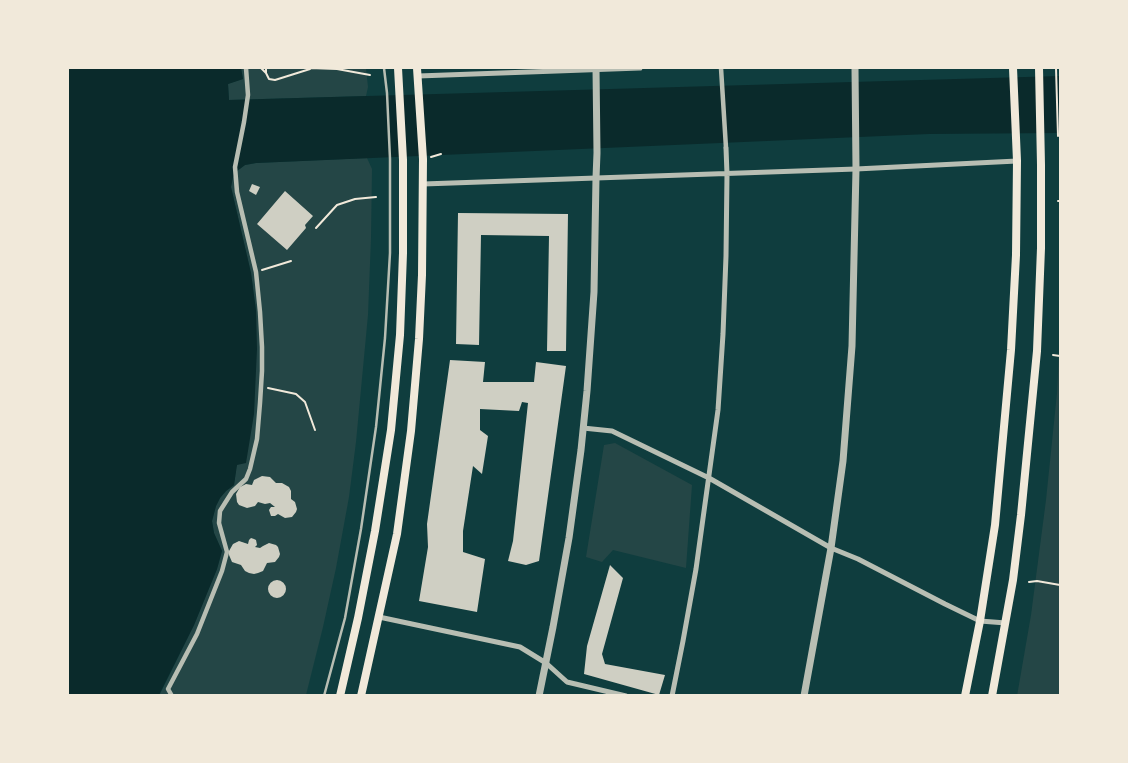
<!DOCTYPE html>
<html>
<head>
<meta charset="utf-8">
<style>
	body { margin:0 }
	#map { position:relative; width:1128px; height:763px; overflow:hidden; background:#0f3d3e; font-family:"Alegreya Sans",sans-serif }
	canvas { display:block }
	.frame { position:absolute; inset:0; border:69px solid #f1e9da; pointer-events:none }
</style>
</head>
<body>
<div id="map">
<canvas width="1128" height="763"></canvas>
<div class="frame"></div>
</div>
<script>
const context = document.querySelector('canvas').getContext('2d');
context.lineJoin = 'round';
function paint(path, color) {
  context.fillStyle = color;
  context.fill(path, 'evenodd');
}
function poly(rows) {
  const path = new Path2D();
  for (const r of rows) {
    if (r.length === 3) {
      path.moveTo(r[0] + r[2], r[1]);
      path.arc(r[0], r[1], r[2], 0, 2 * Math.PI);
      continue;
    }
    path.moveTo(r[0], r[1]);
    for (let i = 2; i < r.length; i += 2) path.lineTo(r[i], r[i + 1]);
  }
  return path;
}
function trace(path, color, width, dash) {
  context.strokeStyle = color;
  context.lineWidth = width;
  context.lineCap = dash ? 'butt' : 'round';
  context.setLineDash(dash || []);
  context.stroke(path);
}
const green = poly([
	[241,68,366,68,368,87,366,96,229,100,228,84,243,79],
	[367,158,372,169,371,238,368,315,356,442,349,497,336,568,323,627,306,695,159,696,194,625,217,569,222,551,214,533,212,521,216,506,220,498,226,491,234,485,256,311,251,273,231,187,233,177,237,171,245,165,256,163],
	[1060,334,1060,695,1017,696,1031,615,1046,500,1057,393],
	[615,443,692,485,686,568,613,550,602,562,586,557,604,445]
]);
const water = poly([
	[68,68,241,68,243,79,228,84,229,100,1060,76,1060,133,929,134,256,163,245,165,237,171,233,177,231,187,251,273,256,311,257,349,254,414,246,463,237,465,234,485,226,491,220,498,216,506,212,521,214,533,222,551,217,569,194,625,159,695,68,695]
]);
const building = poly([
	[252,184,260,187,256,195,249,191],
	[285,191,313,216,305,225,306,228,287,250,257,224],
	[458,213,568,214,566,351,547,351,549,236,481,235,479,345,456,344],
	[450,360,485,362,483,382,534,382,536,362,566,366,539,561,526,565,508,561,513,541,528,403,522,402,519,411,480,409,480,430,488,436,482,474,473,466,463,531,463,552,485,559,477,612,419,601,428,547,427,524],
	[262,476,270,477,276,483,282,483,289,487,291,491,291,499,295,502,297,509,296,512,292,517,285,518,278,514,275,516,271,516,269,510,271,507,275,507,270,503,265,504,258,502,255,506,247,508,239,505,237,502,236,494,240,487,246,484,252,485,254,480],
	[251,538,254,539,256,540,257,545,255,547,260,548,263,546,269,543,276,545,278,547,280,554,279,557,275,562,267,563,263,571,258,573,254,574,249,573,245,571,241,565,232,562,229,555,229,551,233,544,239,541,248,544,249,540],
	[610,565,623,578,602,654,605,664,665,675,659,695,584,674,587,646],
	[277,589,9]
]);
const path = poly([
	[261,68,266,73],
	[266,68,266,73,269,79,275,80,310,69],
	[310,68,337,69,370,75],
	[1056,68,1058,136],
	[431,157,441,154],
	[1058,201,1060,201],
	[316,228,337,205,355,199,376,197],
	[262,270,291,261],
	[1053,355,1060,356],
	[268,388,296,394,305,402,315,430],
	[1029,582,1037,581,1060,585]
]);
const service = poly([
	[324,696,345,618,361,529,376,427,385,338,390,253,390,159,387,93,384,68]
]);
const pedestrian = poly([
	[721,68,726,148],
	[172,696,168,689,197,634,222,571,227,552,219,523,220,511,232,492,246,479,250,469,257,439,260,403,262,371,262,347,260,312,256,272,237,192,235,167,244,122,248,95,246,68]
]);
const minor = poly([
	[418,76,640,68],
	[423,184,856,169,1017,161],
	[583,428,612,431,709,478,831,548,858,559,945,604,980,621,1006,623],
	[379,617,520,647,546,663,567,682,626,696],
	[672,696,683,641,696,569,718,410,723,334,726,256,727,174,726,148]
]);
const tertiary = poly([
	[539,696,553,627,569,538,581,450,587,391,594,292,596,178,597,153,596,68],
	[804,696,831,548,843,461,852,346,856,169,855,68]
]);
const secondary = poly([
	[340,696,358,618,375,531,391,430,400,335,403,253,403,160,398,68],
	[361,696,397,534,411,431,419,339,422,275,423,159,417,68],
	[965,696,980,621,995,525,1011,350,1016,255,1017,161,1013,68],
	[992,696,1013,580,1021,515,1037,351,1041,248,1041,165,1039,68]
]);
paint(green, '#244646');
paint(water, '#0a2a2b');
paint(building, '#cfcfc3');
trace(path, '#f1e9da', 2);
trace(service, '#b8beb3', 2.5);
trace(pedestrian, '#b8beb3', 4.5);
trace(minor, '#b8beb3', 5);
trace(tertiary, '#b8beb3', 7);
trace(secondary, '#f1e9da', 8);
</script>
</body>
</html>
